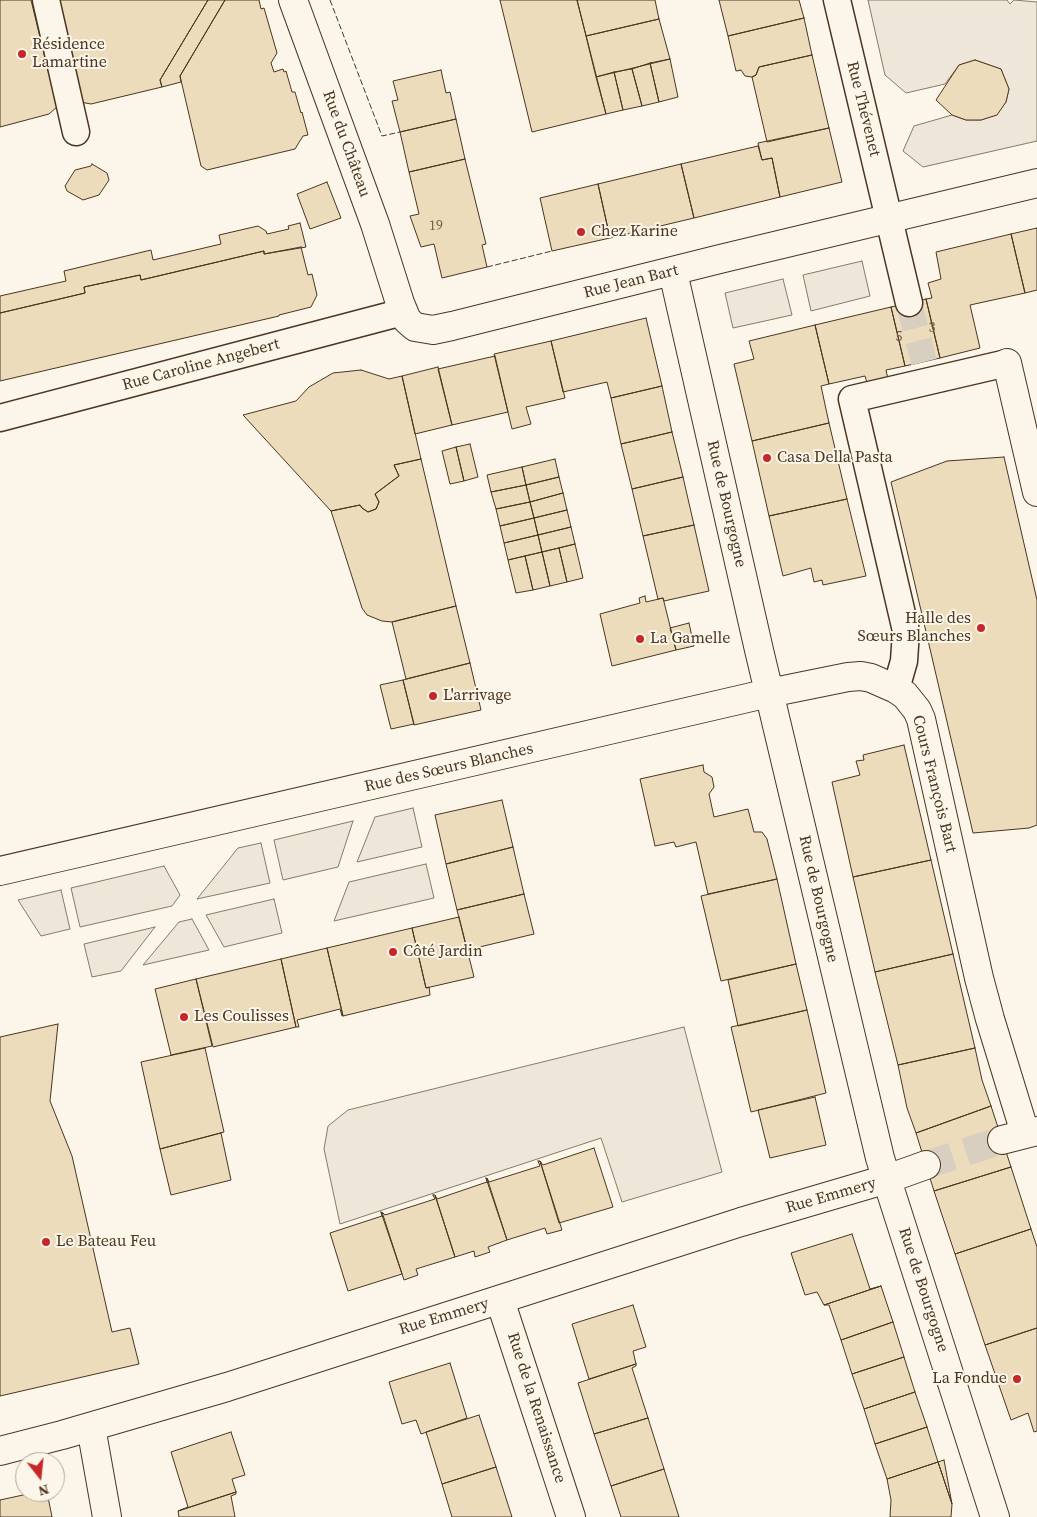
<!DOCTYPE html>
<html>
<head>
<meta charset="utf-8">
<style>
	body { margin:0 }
	#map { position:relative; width:1037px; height:1517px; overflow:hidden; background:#fbf6e9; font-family:"Source Serif 4",serif }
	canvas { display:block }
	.north { position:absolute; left:15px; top:1452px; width:50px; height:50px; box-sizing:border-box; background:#fbf6e9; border:1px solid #b4a999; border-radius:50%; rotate:164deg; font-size:14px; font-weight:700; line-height:20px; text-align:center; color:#4a3520 }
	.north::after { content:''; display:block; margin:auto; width:18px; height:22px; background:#c62828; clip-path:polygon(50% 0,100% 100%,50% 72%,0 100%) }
</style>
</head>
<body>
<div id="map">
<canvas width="1037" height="1517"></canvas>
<div class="north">N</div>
</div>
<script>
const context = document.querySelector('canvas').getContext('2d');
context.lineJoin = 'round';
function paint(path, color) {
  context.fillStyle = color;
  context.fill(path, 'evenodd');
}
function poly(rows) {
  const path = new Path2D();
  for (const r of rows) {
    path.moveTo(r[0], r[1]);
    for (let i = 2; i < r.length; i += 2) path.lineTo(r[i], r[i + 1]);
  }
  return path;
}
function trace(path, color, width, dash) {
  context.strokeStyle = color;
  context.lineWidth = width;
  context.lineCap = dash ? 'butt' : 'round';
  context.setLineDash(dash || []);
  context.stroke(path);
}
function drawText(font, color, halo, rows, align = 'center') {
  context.font = font + ' "Source Serif 4",serif';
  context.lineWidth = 4;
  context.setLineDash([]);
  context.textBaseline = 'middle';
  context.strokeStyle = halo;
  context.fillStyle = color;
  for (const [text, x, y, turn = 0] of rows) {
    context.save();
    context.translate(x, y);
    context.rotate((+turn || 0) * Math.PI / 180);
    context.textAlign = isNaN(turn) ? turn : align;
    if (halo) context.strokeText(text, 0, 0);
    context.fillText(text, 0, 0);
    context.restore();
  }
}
const green = poly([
	[868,0,1007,0,1010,4,1014,0,1037,2,1037,141,923,167,903,151,914,126,952,115,966,120,981,120,996,115,1006,102,1009,89,1001,69,975,60,959,65,945,84,906,93,885,75,868,0],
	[862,261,870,296,811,311,803,275,862,261],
	[783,279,792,315,733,328,725,293,783,279],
	[413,808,422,847,357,862,375,817,413,808],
	[353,821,338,867,283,880,274,840,353,821],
	[261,843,270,883,197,899,238,848,261,843],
	[426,864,434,898,334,921,349,882,426,864],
	[164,866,180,895,172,906,80,927,71,888,164,866],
	[61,890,70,929,41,936,18,900,61,890],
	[274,899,282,933,224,947,206,915,274,899],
	[192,919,209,950,143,965,179,922,192,919],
	[155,927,121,971,92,977,84,944,155,927],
	[684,1027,722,1172,622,1202,601,1138,340,1224,324,1149,328,1126,348,1110,684,1027]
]);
const building = poly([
	[0,0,31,0,57,107,49,114,0,127,0,0],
	[55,0,208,0,160,80,162,87,91,104,80,102,55,0],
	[208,0,225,0,180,76,181,82,162,87,160,80,208,0],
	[225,0,259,0,261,9,264,8,277,53,271,63,274,72,283,69,284,72,286,71,292,92,295,92,301,113,302,112,308,135,303,136,295,149,207,170,201,166,180,76,225,0],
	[500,0,577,0,606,114,532,132,500,0],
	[577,0,655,0,659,19,586,36,577,0],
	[719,0,799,0,804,18,728,36,719,0],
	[804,18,812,55,759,67,756,75,752,77,745,76,741,70,736,71,728,36,804,18],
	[659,19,670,59,596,77,586,36,659,19],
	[812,55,829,128,767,142,752,77,756,75,759,67,812,55],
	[670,59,678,97,659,102,650,63,670,59],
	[975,60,1001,69,1009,89,1006,102,997,115,981,120,966,120,952,115,936,100,959,65,975,60],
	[650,63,659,102,642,106,632,69,650,63],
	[632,69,642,106,623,110,614,72,632,69],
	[441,70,446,93,450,92,456,119,400,132,392,101,398,100,393,81,441,70],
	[614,72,623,110,606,114,596,77,614,72],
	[456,119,465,159,409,172,400,132,456,119],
	[829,128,842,182,780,197,772,158,762,160,758,143,829,128],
	[758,146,762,160,772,158,780,197,694,218,681,164,758,146],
	[465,159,486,244,482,245,487,267,442,278,434,244,421,247,410,216,419,214,409,172,465,159],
	[92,164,107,173,109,180,99,195,83,200,67,191,65,186,75,170,91,166,92,164],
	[681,164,694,218,610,238,598,184,681,164],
	[327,182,341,218,310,229,297,194,327,182],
	[598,184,610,238,552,251,540,198,598,184],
	[300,223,306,247,264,254,264,251,141,280,140,275,84,287,85,293,0,313,0,296,66,281,64,271,151,250,153,260,221,244,219,235,258,226,266,231,267,234,289,229,288,226,300,223],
	[1037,228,1037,290,1025,293,1011,234,1037,228],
	[1011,234,1025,293,970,305,980,348,940,358,926,299,932,298,928,283,941,279,936,252,1011,234],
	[301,247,308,275,312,274,317,295,311,307,279,315,279,316,0,381,0,313,85,293,84,287,140,275,141,280,264,251,264,254,301,247],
	[926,299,940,358,905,366,891,307,926,299],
	[891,307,905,366,886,370,888,379,867,383,865,376,829,384,815,325,891,307],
	[646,318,662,386,611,398,607,382,563,392,551,341,646,318],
	[815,325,829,384,821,386,829,423,752,441,734,364,754,359,749,341,815,325],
	[551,341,565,398,526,407,531,424,512,429,494,354,551,341],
	[495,356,508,412,452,425,438,369,495,356],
	[438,367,452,425,415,434,402,376,438,367],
	[361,370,389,379,402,376,421,459,394,465,399,476,375,494,379,502,376,509,368,512,362,508,360,505,331,511,243,415,296,401,309,387,333,373,361,370],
	[662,386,672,432,621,444,611,398,662,386],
	[829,423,847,499,769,516,752,441,829,423],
	[672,432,683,477,632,489,621,444,672,432],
	[470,444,478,477,464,481,456,447,470,444],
	[456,447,464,481,450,484,442,451,456,447],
	[1004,457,1037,600,1037,825,1029,828,973,833,891,482,947,461,1004,457],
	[421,459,456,606,392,622,382,621,367,615,362,608,331,511,360,505,362,508,368,512,376,509,379,502,375,494,399,476,394,465,421,459],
	[555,459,559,477,526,485,522,467,555,459],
	[522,467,526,485,491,492,487,475,522,467],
	[559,477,563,493,530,502,526,485,559,477],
	[683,477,694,525,643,536,632,489,683,477],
	[526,485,530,502,496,509,491,492,526,485],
	[563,493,567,510,534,518,530,502,563,493],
	[847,499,866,576,823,585,822,580,814,582,811,568,783,576,769,516,847,499],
	[530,502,534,518,500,526,496,509,530,502],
	[567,510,571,527,538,535,534,518,567,510],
	[534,518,538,535,504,543,500,526,534,518],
	[694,525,709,591,664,601,663,598,658,599,643,536,694,525],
	[571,527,575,544,542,552,538,535,571,527],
	[538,535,542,552,508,560,504,543,538,535],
	[575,544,583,578,567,582,559,548,575,544],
	[559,548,567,582,550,586,542,552,559,548],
	[542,552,550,586,533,590,525,556,542,552],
	[525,556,533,590,516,593,508,560,525,556],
	[645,596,646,602,663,598,676,650,612,666,600,614,640,603,639,598,645,596],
	[456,606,470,663,406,679,392,622,456,606],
	[689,623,694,646,676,650,670,628,689,623],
	[470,663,481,710,414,725,403,680,470,663],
	[403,680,414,724,391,729,380,685,403,680],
	[904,745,931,860,853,877,832,782,860,775,856,761,864,760,863,755,904,745],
	[703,765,704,772,712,777,714,787,709,794,714,817,748,809,754,832,762,832,767,839,777,879,708,894,696,842,676,847,674,842,655,846,640,779,703,765],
	[502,800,513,847,446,864,435,815,502,800],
	[513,847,524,894,457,910,446,864,513,847],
	[931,860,953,954,875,972,853,877,931,860],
	[777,879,796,964,721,981,701,896,777,879],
	[524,894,534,934,467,950,457,910,524,894],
	[459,917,474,977,426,988,412,928,459,917],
	[412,928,426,988,429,987,430,995,343,1016,327,948,412,928],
	[327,948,343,1016,342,1016,340,1009,297,1020,299,1027,296,1027,281,959,327,948],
	[953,954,975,1048,898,1065,875,972,953,954],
	[281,959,296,1027,213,1047,196,979,281,959],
	[796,964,807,1010,738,1026,728,980,796,964],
	[196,979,212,1046,171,1055,155,989,196,979],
	[807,1010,826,1093,751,1112,731,1027,807,1010],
	[58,1024,50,1101,72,1156,112,1332,130,1328,139,1364,0,1396,0,1037,58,1024],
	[205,1048,224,1132,160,1149,141,1062,205,1048],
	[975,1048,982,1080,991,1106,916,1133,907,1108,898,1065,975,1048],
	[815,1097,826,1145,770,1158,758,1110,815,1097],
	[991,1106,1011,1167,934,1191,916,1133,991,1106],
	[221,1133,231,1180,171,1195,160,1149,221,1133],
	[594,1148,613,1207,559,1223,540,1161,543,1165,594,1148],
	[538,1161,540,1161,562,1230,547,1234,545,1228,507,1240,487,1178,489,1182,540,1166,538,1161],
	[1011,1167,1031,1229,955,1254,934,1191,1011,1167],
	[486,1178,507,1240,488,1247,490,1252,475,1257,474,1251,455,1257,435,1195,437,1199,487,1182,486,1178],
	[433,1195,435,1195,455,1257,416,1269,418,1275,404,1280,382,1212,385,1215,435,1199,433,1195],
	[381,1212,402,1274,348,1291,330,1233,382,1216,381,1212],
	[1031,1229,1037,1247,1037,1328,985,1345,955,1254,1031,1229],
	[852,1234,870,1289,881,1286,824,1305,817,1292,805,1295,791,1253,852,1234],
	[881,1286,893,1322,841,1340,829,1305,824,1305,881,1286],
	[633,1305,646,1347,633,1351,636,1364,589,1379,572,1324,633,1305],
	[893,1322,904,1357,852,1374,841,1340,893,1322],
	[1037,1328,1037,1431,1034,1432,1028,1413,1011,1420,985,1345,1037,1328],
	[904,1357,915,1392,864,1409,852,1374,904,1357],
	[450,1363,467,1418,421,1434,416,1420,402,1424,389,1382,450,1363],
	[636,1364,636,1366,632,1368,648,1418,594,1434,578,1383,636,1364],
	[915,1392,927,1427,875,1444,864,1409,915,1392],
	[479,1415,496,1467,442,1484,426,1432,479,1415],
	[648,1418,664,1469,611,1486,594,1434,648,1418],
	[927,1427,938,1462,887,1479,875,1444,927,1427],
	[231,1432,245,1475,232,1479,236,1492,178,1511,188,1507,171,1452,231,1432],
	[944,1460,952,1504,938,1462,944,1460],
	[938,1462,952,1504,951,1517,890,1517,891,1500,887,1479,938,1462],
	[496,1467,512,1517,452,1517,442,1484,496,1467],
	[664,1469,679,1517,621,1517,611,1486,664,1469],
	[37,1492,47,1492,52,1517,0,1517,0,1500,37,1492],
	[236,1492,236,1494,231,1496,235,1517,179,1517,178,1511,236,1492]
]);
const pedestrianTunnel = poly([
	[909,303,924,362]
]);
const minorTunnel = poly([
	[926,1165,1002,1140]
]);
const pedestrian = poly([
	[46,0,76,132],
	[837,0,909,303],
	[0,418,403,312],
	[896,689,904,661,906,631,852,399,1007,363]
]);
const minor = poly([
	[293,0,375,224,400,303,407,320,415,327,433,330,452,326,720,259,1037,183],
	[673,272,759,650,880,1158,995,1517],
	[1007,363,1037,492],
	[0,871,769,693,848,677,861,676,871,678,896,689,905,695,917,710,921,719,979,978,990,1019,1025,1133],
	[1002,1140,1037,1131],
	[500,1300,571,1517],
	[91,1427,107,1517],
	[0,1451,62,1435,227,1387,741,1222,887,1179,926,1165]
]);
const fence = poly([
	[330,0,382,136,400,132],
	[487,267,552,251]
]);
const markers = [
	[22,54,5,"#c62828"],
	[581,232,5,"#c62828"],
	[767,458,5,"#c62828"],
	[981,628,5,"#c62828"],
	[640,639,5,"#c62828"],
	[433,696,5,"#c62828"],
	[393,952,5,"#c62828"],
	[184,1017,5,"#c62828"],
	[46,1242,5,"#c62828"],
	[1017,1379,5,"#c62828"]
];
const numberNames = [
	["19",436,226],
	["3",932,328],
	["5",899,337]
];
const poiNames = [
	["Résidence",32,45],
	["Lamartine",32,63],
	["Chez Karine",591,232],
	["Casa Della Pasta",777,458],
	["Halle des",971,619,"right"],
	["Sœurs Blanches",971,637,"right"],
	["La Gamelle",650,639],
	["L'arrivage",443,696],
	["Côté Jardin",403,952],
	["Les Coulisses",194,1017],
	["Le Bateau Feu",56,1242],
	["La Fondue",1007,1379,"right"]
];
const streetNames = [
	["Rue Thévenet",863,109,76],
	["Rue du Château",346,144,70],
	["Rue Jean Bart",631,282,-14],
	["Rue Caroline Angebert",201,365,-15],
	["Rue de Bourgogne",726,504,77],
	["Rue des Sœurs Blanches",449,768,-13],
	["Cours François Bart",934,784,76],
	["Rue de Bourgogne",818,899,77],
	["Rue Emmery",831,1196,-16],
	["Rue de Bourgogne",923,1290,72],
	["Rue Emmery",444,1317,-17],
	["Rue de la Renaissance",536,1408,72]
];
paint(green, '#ede6d9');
trace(green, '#887966', 1);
paint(building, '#ecdcbc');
trace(building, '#4a3520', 1);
trace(pedestrianTunnel, '#d8cfc1', 26, [26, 13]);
trace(minorTunnel, '#d8cfc1', 28, [28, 14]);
trace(pedestrian, '#4a3520', 29);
trace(minor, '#4a3520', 30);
trace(pedestrian, '#fbf6e9', 26);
trace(minor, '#fbf6e9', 28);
trace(fence, '#4a3520', 1, [6, 2.5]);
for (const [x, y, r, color] of markers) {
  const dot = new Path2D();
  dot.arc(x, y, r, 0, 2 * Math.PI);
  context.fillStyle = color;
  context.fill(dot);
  trace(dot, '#fbf6e9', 2);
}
drawText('14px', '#725f47', null, numberNames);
drawText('16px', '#4a3520', '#fbf6e9', poiNames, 'left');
drawText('16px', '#4a3520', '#fbf6e9', streetNames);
</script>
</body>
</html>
